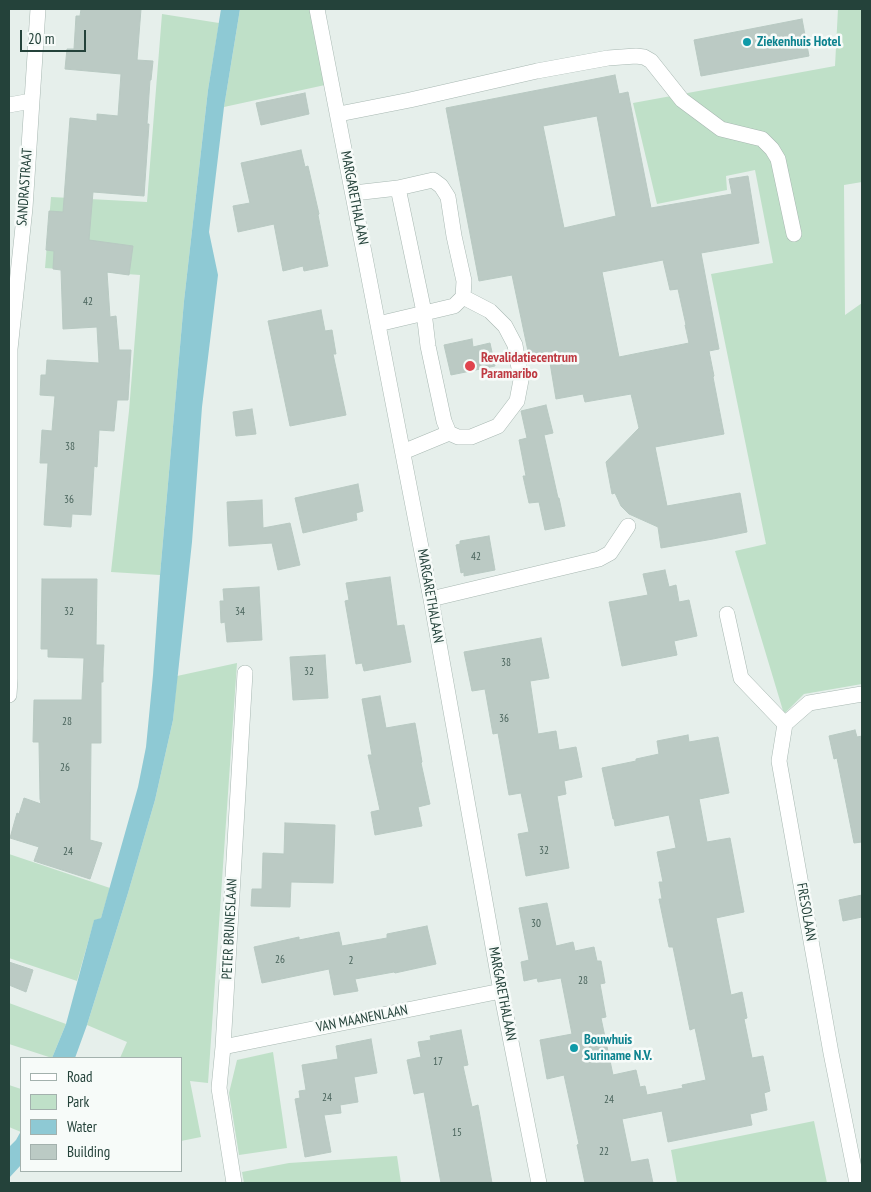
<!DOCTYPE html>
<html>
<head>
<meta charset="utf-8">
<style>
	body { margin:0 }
	#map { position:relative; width:871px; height:1192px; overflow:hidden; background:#e6efeb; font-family:"PT Sans Narrow",sans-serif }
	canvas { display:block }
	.frame { position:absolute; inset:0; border:10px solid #24423a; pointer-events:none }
	.legend { position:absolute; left:20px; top:1057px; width:162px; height:115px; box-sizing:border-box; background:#f7fbf9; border:1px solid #a3b1ad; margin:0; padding:6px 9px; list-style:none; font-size:15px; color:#24423a }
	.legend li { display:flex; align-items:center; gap:10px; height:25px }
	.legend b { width:25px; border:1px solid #a3b1ad }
	.scale { position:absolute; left:20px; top:30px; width:66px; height:22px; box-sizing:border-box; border:2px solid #24423a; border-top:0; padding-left:6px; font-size:15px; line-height:18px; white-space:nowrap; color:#24423a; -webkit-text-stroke:4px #f7fbf9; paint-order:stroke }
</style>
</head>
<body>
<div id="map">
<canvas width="871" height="1192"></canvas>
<div class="frame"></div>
<ul class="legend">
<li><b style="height:6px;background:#fff"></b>Road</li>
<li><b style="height:14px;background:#bfe0c8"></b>Park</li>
<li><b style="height:14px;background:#8ec9d4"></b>Water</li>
<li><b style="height:14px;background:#bbcac4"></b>Building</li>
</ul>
<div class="scale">20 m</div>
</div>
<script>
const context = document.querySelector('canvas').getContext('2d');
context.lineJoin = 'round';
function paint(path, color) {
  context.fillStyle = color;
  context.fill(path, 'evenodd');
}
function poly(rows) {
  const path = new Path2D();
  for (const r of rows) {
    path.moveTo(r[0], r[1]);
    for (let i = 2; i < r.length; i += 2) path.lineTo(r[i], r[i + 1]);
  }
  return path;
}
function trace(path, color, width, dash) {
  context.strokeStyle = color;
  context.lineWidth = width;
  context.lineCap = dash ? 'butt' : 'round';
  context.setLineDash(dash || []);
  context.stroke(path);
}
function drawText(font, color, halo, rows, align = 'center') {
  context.font = font + ' "PT Sans Narrow",sans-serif';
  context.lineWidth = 5;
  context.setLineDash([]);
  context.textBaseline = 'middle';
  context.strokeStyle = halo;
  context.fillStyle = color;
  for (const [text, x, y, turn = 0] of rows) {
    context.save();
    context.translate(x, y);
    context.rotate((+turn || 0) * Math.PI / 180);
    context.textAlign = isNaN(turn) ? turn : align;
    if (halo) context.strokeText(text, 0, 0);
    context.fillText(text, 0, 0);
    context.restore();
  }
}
const green = poly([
	[240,9,311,9,325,85,224,107],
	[838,9,862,9,862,182,844,185,845,315,862,303,862,684,804,694,784,714,735,551,766,544,711,274,773,263,755,170,726,176,727,190,657,204,633,103,835,66],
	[162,14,219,23,208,90,184,301,160,575,111,572,129,411,140,275,45,268,51,197,147,202],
	[237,663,208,1083,190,1081,201,1137,181,1141,181,1058,120,1058,127,1042,87,1025,128,893,155,800,173,720,177,676],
	[9,854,110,888,101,918,94,921,77,981,9,958],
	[9,1003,66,1024,52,1058,9,1044],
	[273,1052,287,1148,239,1155,229,1093,237,1060],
	[9,1085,21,1089,21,1132,9,1127],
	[814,1121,827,1183,677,1183,671,1150],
	[397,1156,401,1183,244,1183,242,1172,289,1163]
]);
const water = poly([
	[221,9,240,9,224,107,209,232,218,275,202,407,192,542,173,720,155,800,128,893,87,1025,75,1058,52,1058,66,1024,94,920,101,918,138,787,146,747,153,675,160,575,184,301,208,90],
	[21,1131,21,1165,9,1178,9,1147,16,1140]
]);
const building = poly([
	[81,9,141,9,137,60,153,61,151,80,150,80,147,124,149,124,144,196,93,192,89,240,133,246,129,275,107,272,110,317,116,316,119,350,131,350,128,400,117,400,114,431,99,430,97,467,94,466,91,515,72,514,71,527,44,525,48,463,40,463,42,430,52,431,55,396,40,395,41,375,46,375,47,360,99,363,97,327,63,329,61,270,53,269,54,251,46,250,49,211,63,212,70,118,97,121,97,114,118,116,121,74,65,69,67,49,74,49,76,16,80,16,81,9],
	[802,19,809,56,701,76,694,40,802,19],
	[615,75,619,94,628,92,651,208,732,194,729,179,748,176,759,243,701,253,719,349,709,351,714,376,713,377,724,434,655,447,667,506,740,493,747,532,713,539,661,548,658,527,629,514,621,506,615,493,612,494,606,462,639,428,631,394,585,402,583,394,556,399,548,351,529,356,512,275,479,281,446,108,615,75],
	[597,116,616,216,564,228,543,126,597,116],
	[663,260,670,290,678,289,686,325,685,325,689,343,619,357,602,272,663,260],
	[305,93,309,114,261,125,256,103,305,93],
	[301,150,305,167,308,166,319,214,318,215,328,266,304,271,303,266,283,271,274,224,238,232,233,206,250,203,241,163,301,150],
	[321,310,325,331,332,330,336,354,333,354,346,415,290,426,268,321,321,310],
	[472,339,473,347,490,343,495,366,451,375,444,345,472,339],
	[546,405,553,433,544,435,558,498,559,498,565,526,545,530,539,502,529,503,523,476,526,476,519,440,527,438,521,411,546,405],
	[252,409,256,434,236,436,233,412,252,409],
	[358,484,363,511,356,513,357,520,303,533,295,498,358,484],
	[262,500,263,528,290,523,300,565,278,570,272,543,229,546,227,502,262,500],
	[489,536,495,570,464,576,464,572,461,573,456,545,460,544,460,541,489,536],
	[665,570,669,587,676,585,679,602,689,600,697,636,674,641,677,655,622,666,609,602,648,595,643,574,665,570],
	[390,577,397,626,404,625,411,662,364,671,362,663,356,664,345,601,349,600,346,583,390,577],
	[42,579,97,579,96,645,104,645,103,669,103,682,101,682,101,743,91,743,90,840,102,843,90,879,34,861,39,847,10,838,17,813,19,814,24,798,41,804,40,799,39,742,33,742,34,700,82,700,84,658,48,657,48,649,41,649,42,579],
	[259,587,262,640,227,642,225,622,221,623,220,601,224,601,223,589,259,587],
	[541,638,549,678,530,681,538,734,556,731,559,750,576,747,582,777,564,781,566,794,557,796,569,868,526,876,518,834,529,832,521,793,509,795,498,733,493,734,485,689,472,691,464,652,541,638],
	[325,655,328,698,293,700,290,657,325,655],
	[380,696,386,728,415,723,422,762,421,763,430,804,418,807,422,826,375,835,371,812,380,810,368,755,372,755,362,699,380,696],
	[855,730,857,737,862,736,862,842,854,843,837,758,834,759,829,736,855,730],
	[688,735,689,742,718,737,729,793,699,799,707,842,730,838,744,912,716,918,731,995,742,992,747,1018,744,1019,752,1058,763,1056,770,1091,764,1093,767,1110,750,1114,752,1125,668,1142,662,1111,622,1119,631,1162,648,1159,653,1183,585,1183,577,1145,579,1144,564,1075,547,1079,540,1040,572,1034,561,978,538,982,537,978,524,981,521,962,529,960,519,908,547,903,556,946,573,942,575,951,594,947,597,961,601,961,605,983,600,984,606,1017,601,1018,613,1075,636,1070,640,1087,645,1086,647,1095,683,1088,682,1085,706,1080,695,1028,690,1030,673,947,669,947,659,899,662,899,659,882,663,882,657,852,676,848,669,815,615,826,614,819,613,819,602,768,636,761,636,759,659,754,657,741,688,735],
	[285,823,335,825,333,883,291,882,290,907,251,906,252,889,262,889,263,853,284,854,285,823],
	[862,895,862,917,843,921,839,900,862,895],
	[427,926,436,964,395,973,394,972,355,979,358,991,334,995,329,969,262,983,254,947,299,937,299,940,339,932,342,946,387,938,387,934,427,926],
	[9,962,33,970,26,992,9,985,9,962],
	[461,1030,468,1065,463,1066,472,1107,478,1105,492,1183,441,1183,424,1092,414,1094,407,1060,421,1057,418,1042,431,1040,430,1036,461,1030],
	[371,1039,377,1073,354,1077,358,1102,340,1105,341,1113,324,1115,331,1152,305,1157,295,1099,300,1098,299,1091,306,1090,302,1065,338,1059,336,1046,371,1039]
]);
const minor = poly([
	[317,9,431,599,501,991,539,1183],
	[9,105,31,101],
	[339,114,410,100,537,71,608,58,636,56,644,57,651,61,682,100,721,129,762,139,772,149,778,159,794,234],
	[398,188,424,312,428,346,444,421,449,433,458,437,471,437,498,426,517,401,521,380,515,345,505,326,490,311,463,297],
	[354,193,398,188,433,180,441,186,448,197,454,236,464,281,463,297,454,306,378,324],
	[403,452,449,433],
	[431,599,599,559,610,553,628,526],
	[727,614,741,678,785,724],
	[9,695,10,679,10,349,25,208,38,9],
	[223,1047,501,991],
	[234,1183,219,1088,223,1047,245,673],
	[857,1183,831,1053,779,761,785,724,809,703,862,694]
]);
const markers = [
	[747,42,5,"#0f9aa8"],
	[470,366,6,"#e0444e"],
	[574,1048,5,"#0f9aa8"]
];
const numberNames = [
	["42",88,302],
	["38",70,447],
	["36",69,500],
	["42",476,557],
	["32",69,612],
	["34",240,612],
	["38",506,663],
	["32",309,672],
	["36",504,719],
	["28",67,722],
	["26",65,768],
	["32",544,851],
	["24",68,852],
	["30",536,924],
	["26",280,960],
	["2",351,961],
	["28",583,981],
	["17",438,1062],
	["24",327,1098],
	["24",609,1100],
	["15",457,1133],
	["22",604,1152]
];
const cultureNames = [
	["Ziekenhuis Hotel",757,42],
	["Bouwhuis",584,1040],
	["Suriname N.V.",584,1056]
];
const streetNames = [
	["SANDRASTRAAT",25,187,-86],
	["MARGARETHALAAN",354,198,79],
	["MARGARETHALAAN",430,596,80],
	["FRESOLAAN",806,912,80],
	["PETER BRUNESLAAN",230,929,-87],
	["MARGARETHALAAN",502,994,79],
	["VAN MAANENLAAN",362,1019,-11]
];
const healthNames = [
	["Revalidatiecentrum",481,358],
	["Paramaribo",481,374]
];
paint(green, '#bfe0c8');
paint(water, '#8ec9d4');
paint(building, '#bbcac4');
trace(building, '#b8c9c2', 1);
trace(minor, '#a8b8b2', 16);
trace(minor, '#fff', 15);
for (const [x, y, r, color] of markers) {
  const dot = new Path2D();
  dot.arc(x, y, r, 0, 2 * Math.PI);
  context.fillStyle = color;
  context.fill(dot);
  trace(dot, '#f7fbf9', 2);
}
drawText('11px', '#4a645c', null, numberNames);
drawText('bold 14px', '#0d838f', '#f7fbf9', cultureNames, 'left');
drawText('14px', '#24423a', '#f7fbf9', streetNames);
drawText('bold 14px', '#be3a42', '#f7fbf9', healthNames, 'left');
</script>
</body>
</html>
